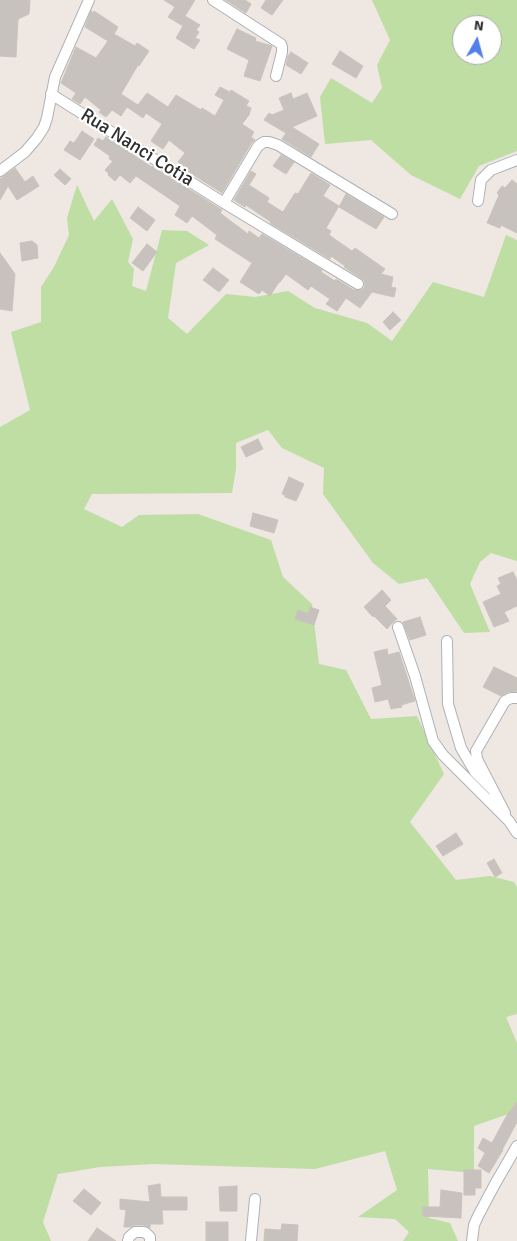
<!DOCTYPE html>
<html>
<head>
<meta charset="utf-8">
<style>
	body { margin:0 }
	#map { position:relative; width:517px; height:1241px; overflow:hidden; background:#eee7e2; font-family:Signika,sans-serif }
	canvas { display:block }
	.north { position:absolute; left:452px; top:15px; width:50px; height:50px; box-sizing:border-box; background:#fff; border:1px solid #ababab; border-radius:50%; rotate:7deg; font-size:14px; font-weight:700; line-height:20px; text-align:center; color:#2e2e2e }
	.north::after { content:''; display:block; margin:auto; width:18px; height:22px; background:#527eea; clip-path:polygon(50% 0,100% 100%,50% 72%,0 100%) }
</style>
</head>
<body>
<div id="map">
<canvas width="517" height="1241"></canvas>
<div class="north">N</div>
</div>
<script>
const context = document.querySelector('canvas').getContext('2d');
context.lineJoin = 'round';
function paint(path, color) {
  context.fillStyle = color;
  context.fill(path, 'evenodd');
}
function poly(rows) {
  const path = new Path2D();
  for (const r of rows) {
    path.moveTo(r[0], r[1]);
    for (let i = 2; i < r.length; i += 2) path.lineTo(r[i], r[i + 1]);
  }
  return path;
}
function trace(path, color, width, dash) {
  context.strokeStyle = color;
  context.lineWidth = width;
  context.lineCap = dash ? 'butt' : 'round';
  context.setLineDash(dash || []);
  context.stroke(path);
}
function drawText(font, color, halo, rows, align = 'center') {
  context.font = font + ' Signika,sans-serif';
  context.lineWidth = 4.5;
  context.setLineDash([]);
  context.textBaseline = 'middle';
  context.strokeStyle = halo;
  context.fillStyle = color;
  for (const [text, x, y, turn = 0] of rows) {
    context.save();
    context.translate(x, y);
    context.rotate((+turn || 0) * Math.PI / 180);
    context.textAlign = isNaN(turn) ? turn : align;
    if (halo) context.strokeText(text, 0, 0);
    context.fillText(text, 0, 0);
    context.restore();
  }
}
const green = poly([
	[372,0,517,0,517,151,479,166,460,199,411,175,371,140,325,144,320,97,331,78,372,103,382,88,377,65,390,40],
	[462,25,492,25,492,55,462,55],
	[77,185,94,221,112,199,133,239,128,262,134,269,132,286,146,291,162,230,187,231,209,245,176,263,168,318,187,334,226,294,255,297,288,291,315,308,367,323,392,341,433,282,484,297,506,235,517,240,517,561,491,553,480,562,470,584,490,632,464,633,427,578,399,584,373,563,323,494,324,468,282,448,268,430,236,443,236,469,232,493,92,494,84,509,122,527,139,515,198,514,271,540,283,577,312,604,319,664,346,670,371,719,417,716,444,774,410,822,456,880,490,876,514,882,517,887,517,1014,506,1017,517,1043,517,1105,511,1113,474,1126,474,1173,428,1169,429,1218,450,1223,458,1241,403,1241,409,1232,395,1219,358,1217,397,1190,385,1151,315,1169,153,1164,100,1167,58,1174,43,1222,51,1241,0,1241,0,427,30,410,11,332,41,322,41,287,54,267,69,235,67,218]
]);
const building = poly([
	[0,0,30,0,29,14,18,19,16,57,0,56,0,0],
	[164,0,195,0,185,16,200,25,196,30,199,32,195,38,200,40,194,49,176,38,183,26,168,17,175,7,164,0],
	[226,0,245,0,251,4,246,13,226,0],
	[266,0,283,0,272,15,261,8,266,0],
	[91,11,93,13,94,11,118,27,114,34,135,46,137,43,149,51,139,66,138,65,121,94,138,105,147,93,168,107,176,95,201,110,202,108,215,116,224,100,215,95,220,87,230,92,231,90,249,101,246,106,251,108,249,115,242,124,254,132,251,137,255,140,252,142,222,193,184,169,185,167,178,162,185,153,169,140,163,149,151,141,162,124,146,113,143,118,127,107,121,116,112,110,106,117,99,112,101,110,85,97,80,104,72,99,76,93,61,83,76,47,96,58,108,41,85,27,91,11],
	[237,29,256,38,255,41,272,46,260,81,244,76,249,60,227,49,237,29],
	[340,51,363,66,356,78,332,64,340,51],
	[291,52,308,63,301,74,286,65,288,56,291,52],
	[291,93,293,99,307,93,317,116,292,127,319,144,311,157,282,139,286,133,264,120,269,113,272,115,284,110,279,98,291,93],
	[82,131,94,139,80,160,64,150,70,141,74,143,82,131],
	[106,137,152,167,152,166,222,210,220,213,248,234,249,231,259,238,262,234,322,270,321,272,335,281,336,279,354,290,361,290,364,288,365,285,364,280,344,267,345,266,331,256,330,259,270,223,271,222,246,205,245,207,234,200,251,171,256,174,249,185,269,198,267,202,283,212,295,193,298,194,311,173,330,185,323,196,339,206,326,228,331,231,329,235,352,251,355,248,385,269,381,274,393,277,391,287,396,288,394,297,372,292,360,308,346,298,337,311,326,304,330,299,311,286,308,290,286,274,280,282,279,282,270,296,262,290,259,294,240,282,252,263,215,239,217,235,192,216,187,223,175,215,180,206,136,176,130,183,120,175,115,181,108,175,109,174,105,170,113,161,109,159,110,156,94,145,98,138,103,141,106,137],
	[281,155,294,162,286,174,273,166,281,155],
	[15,168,25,182,33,176,39,186,17,200,8,186,0,200,0,179,15,168],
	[60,169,71,179,65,185,54,175,60,169],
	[512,180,517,184,517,233,501,225,500,228,487,223,499,195,497,193,502,186,505,188,512,180],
	[346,194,384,217,376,229,339,207,346,194],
	[138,207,155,220,147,231,130,218,138,207],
	[32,241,37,245,38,258,22,261,20,243,32,241],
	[147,244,157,252,143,271,132,263,147,244],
	[0,253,15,274,12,311,0,309,0,253],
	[213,268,229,280,219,292,203,280,213,268],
	[393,312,401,320,390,330,383,322,393,312],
	[258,439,263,449,246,457,241,447,258,439],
	[289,477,304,484,296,501,285,497,285,495,282,494,289,477],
	[253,513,278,520,274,533,250,526,253,513],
	[513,572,517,580,517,606,504,612,509,621,494,627,483,602,501,594,497,586,501,584,498,578,513,572],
	[382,590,391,600,385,606,397,619,393,622,387,629,374,616,373,617,364,607,382,590],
	[310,607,319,610,314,625,295,619,298,610,308,614,310,607],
	[420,617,426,635,410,640,403,622,420,617],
	[387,649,388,655,399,652,415,701,401,705,402,707,391,709,388,699,375,702,372,688,382,685,374,652,387,649],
	[494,667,517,678,517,691,508,692,501,696,483,687,494,667],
	[456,833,463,844,443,856,436,846,456,833],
	[494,859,502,873,495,877,487,863,494,859],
	[517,1102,517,1122,502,1150,503,1150,489,1173,478,1166,485,1153,478,1148,483,1138,492,1143,507,1115,517,1102],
	[464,1170,481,1170,481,1188,475,1188,475,1195,464,1195,464,1170],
	[160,1184,161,1197,187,1197,187,1210,162,1210,163,1224,150,1224,150,1228,144,1225,135,1225,130,1227,124,1227,126,1210,120,1209,120,1199,150,1202,148,1186,160,1184],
	[237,1186,237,1211,220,1211,219,1187,237,1186],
	[84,1189,101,1203,91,1215,73,1201,84,1189],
	[441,1190,462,1193,461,1218,423,1216,423,1207,440,1207,441,1190],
	[206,1222,228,1222,228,1241,206,1241,206,1222],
	[282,1224,298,1225,297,1241,264,1241,265,1229,281,1230,282,1224],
	[97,1228,116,1241,88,1241,97,1228]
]);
const minor = poly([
	[213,0,281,44,282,47,282,52,276,76],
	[51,94,224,203,358,284],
	[0,171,25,152,37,138,44,127,47,118,55,77,89,0],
	[478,201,481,180,491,170,517,160],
	[224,203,258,146,264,142,269,142,278,145,392,214],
	[398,627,415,676,433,741,443,755,509,821,517,833],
	[447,641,448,704,461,748,475,772,493,790],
	[505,813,477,759,476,751,505,701,511,698,517,698],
	[128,1241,129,1237,135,1232,144,1232,147,1234,150,1237,150,1241],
	[251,1241,255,1199],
	[472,1241,474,1225,478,1216,495,1184,517,1146]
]);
const streetNames = [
	["Rua Nanci Cotia",137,148,32]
];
paint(green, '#bedea4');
paint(building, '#c7c2bd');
trace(building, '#c9c3bb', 1);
trace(minor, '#aeb1b8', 12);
trace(minor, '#fff', 10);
drawText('19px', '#2e2e2e', '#fff', streetNames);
</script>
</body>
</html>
